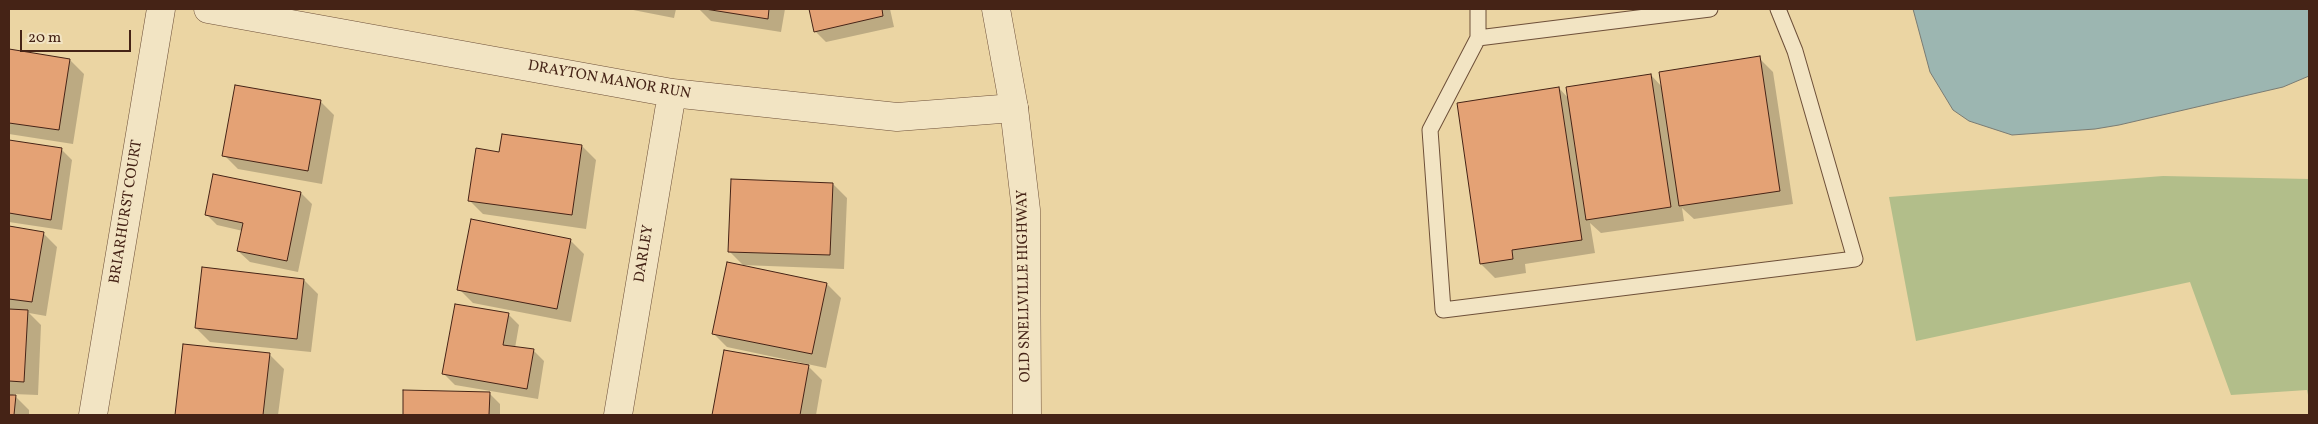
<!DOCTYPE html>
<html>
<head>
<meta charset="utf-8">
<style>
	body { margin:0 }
	#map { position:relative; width:2318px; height:424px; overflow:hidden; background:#ebd5a3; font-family:Vollkorn,serif }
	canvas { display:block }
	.frame { position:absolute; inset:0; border:10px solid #452316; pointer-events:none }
	.scale { position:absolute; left:20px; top:30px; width:111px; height:22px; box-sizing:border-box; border:2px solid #452316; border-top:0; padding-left:6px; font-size:15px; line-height:18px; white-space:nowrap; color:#452316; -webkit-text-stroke:4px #f2e4c3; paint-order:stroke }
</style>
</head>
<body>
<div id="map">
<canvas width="2318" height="424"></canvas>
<div class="frame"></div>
<div class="scale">20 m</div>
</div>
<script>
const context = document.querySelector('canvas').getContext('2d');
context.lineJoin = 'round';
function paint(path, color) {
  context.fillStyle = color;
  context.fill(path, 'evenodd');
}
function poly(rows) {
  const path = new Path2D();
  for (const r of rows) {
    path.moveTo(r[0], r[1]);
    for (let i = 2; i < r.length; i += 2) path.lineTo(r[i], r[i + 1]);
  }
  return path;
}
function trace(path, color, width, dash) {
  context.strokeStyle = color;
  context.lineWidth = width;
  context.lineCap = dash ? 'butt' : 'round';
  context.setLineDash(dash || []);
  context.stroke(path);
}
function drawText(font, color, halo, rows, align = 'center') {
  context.font = font + ' Vollkorn,serif';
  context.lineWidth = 4;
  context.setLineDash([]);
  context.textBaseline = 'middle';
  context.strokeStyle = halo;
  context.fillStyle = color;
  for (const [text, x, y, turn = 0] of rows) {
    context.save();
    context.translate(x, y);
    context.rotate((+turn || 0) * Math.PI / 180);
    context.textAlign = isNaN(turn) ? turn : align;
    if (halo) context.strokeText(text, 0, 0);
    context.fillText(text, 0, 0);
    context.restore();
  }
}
const green = poly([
	[2163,176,2309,179,2309,400,2307,390,2231,395,2190,282,1916,341,1889,197]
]);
const water = poly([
	[1913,9,2309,9,2309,76,2283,87,2119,125,2095,129,2012,135,1969,121,1953,110,1930,72,1913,9]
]);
const shadow = poly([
	[628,9,676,9,674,18],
	[699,9,785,9,781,32,711,21],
	[810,9,890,9,894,27,826,42,815,31],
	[9,51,70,60,84,74,73,144,9,134],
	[1759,58,1773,72,1793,204,1694,219,1682,208,1684,221,1601,233,1590,223,1595,253,1525,264,1526,273,1495,278,1481,264,1559,88,1569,99,1651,75,1662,87],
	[320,101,334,115,322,184,238,169,224,155],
	[9,142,61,149,72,160,62,230,9,222],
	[582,146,596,160,586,229,483,214,469,200,500,153],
	[833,184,847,198,844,269,743,265,729,251],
	[301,193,312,204,298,272,250,262,238,251,243,231,217,225,206,214],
	[9,227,43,233,57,247,46,316,29,313,41,325,38,395,13,394,29,410,29,415,9,415],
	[570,240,584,254,571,322,473,303,459,289],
	[728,264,827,284,841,298,826,368,727,347,713,333],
	[304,280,318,294,311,352,210,342,196,328],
	[508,314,519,325,515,348,533,350,544,361,538,399,455,385,444,374],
	[184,346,270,355,284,369,278,415,176,415],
	[725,351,808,366,822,380,816,415,713,415],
	[404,391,489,393,500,404,500,415,404,415]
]);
const building = poly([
	[705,9,769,9,768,19,705,9],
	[809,9,882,9,883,16,814,32,809,9],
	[9,49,70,59,59,130,9,123,9,49],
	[1760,56,1780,191,1679,206,1659,72,1760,56],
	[1651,74,1671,207,1586,220,1566,87,1651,74],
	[235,85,321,100,308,171,222,156,235,85],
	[1559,87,1582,240,1512,250,1513,259,1480,264,1457,103,1559,87],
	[502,134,582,145,572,215,468,201,476,148,499,152,502,134],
	[9,140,62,148,51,220,9,213,9,140],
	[213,174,301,192,287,261,237,251,243,223,205,215,213,174],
	[731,179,833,183,830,255,728,252,731,179],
	[471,219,571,239,557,309,457,290,471,219],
	[9,226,44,232,32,302,9,299,9,226],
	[727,262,827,283,812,354,712,334,727,262],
	[202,267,304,279,297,339,195,328,202,267],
	[455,304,509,313,503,345,534,349,527,389,442,374,455,304],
	[9,309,28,310,24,382,9,381,9,309],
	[183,344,270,353,263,415,175,415,183,344],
	[724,350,809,365,800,415,712,415,724,350],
	[403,390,490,392,489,415,403,415,403,390],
	[9,395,16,395,14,415,9,415,9,395]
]);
const service = poly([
	[1478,9,1478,38,1710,9],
	[1478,38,1430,130,1443,310,1855,259,1795,51,1778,9]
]);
const minor = poly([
	[208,9,672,93,897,117,1014,108],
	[93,415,161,9],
	[618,415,672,93]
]);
const tertiary = poly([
	[996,9,1014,108,1026,210,1027,415]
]);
const streetNames = [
	["DRAYTON MANOR RUN",609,81,10],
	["BRIARHURST COURT",127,212,-81],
	["DARLEY",645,254,-81],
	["OLD SNELLVILLE HIGHWAY",1025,286,-91]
];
paint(green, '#b2be8a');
paint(water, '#9cb6b1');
trace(water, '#797b73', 1);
paint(shadow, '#0003');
paint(building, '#e4a275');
trace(building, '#452316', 1);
trace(service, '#6e5039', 17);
trace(minor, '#6e5039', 29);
trace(tertiary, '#6e5039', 29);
trace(service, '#f2e4c3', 15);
trace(minor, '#f2e4c3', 28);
trace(tertiary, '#f2e4c3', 28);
drawText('15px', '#452316', '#f2e4c3', streetNames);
</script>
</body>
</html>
